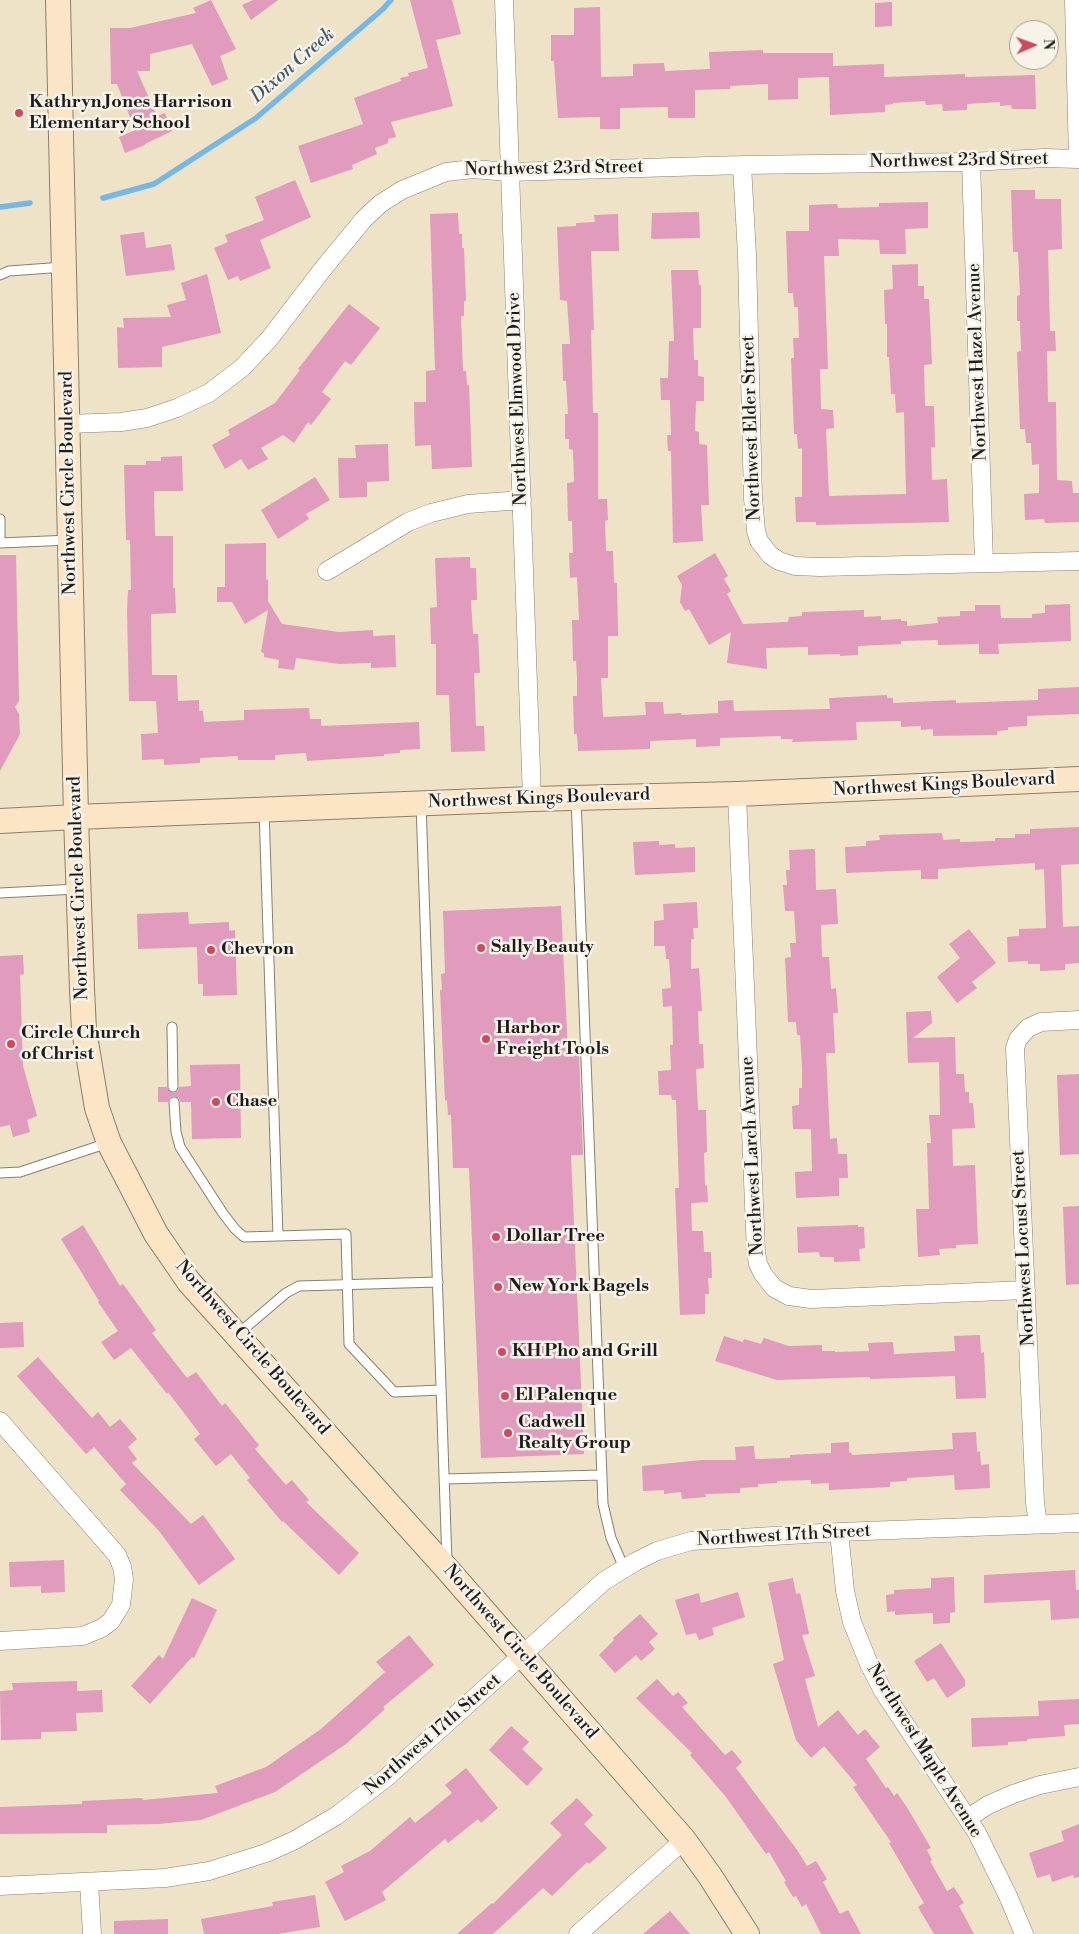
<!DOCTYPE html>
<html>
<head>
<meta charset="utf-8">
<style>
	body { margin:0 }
	#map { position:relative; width:1079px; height:1934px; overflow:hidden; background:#eee3c6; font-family:"Libre Bodoni",serif }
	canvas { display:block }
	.north { position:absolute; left:1009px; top:20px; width:50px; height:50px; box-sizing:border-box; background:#f7f3e8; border:1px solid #9f9d96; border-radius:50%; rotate:88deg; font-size:14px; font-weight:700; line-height:20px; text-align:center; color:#1c1c1c }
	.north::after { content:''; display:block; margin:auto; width:18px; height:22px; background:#d1495b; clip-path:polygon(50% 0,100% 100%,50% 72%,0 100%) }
</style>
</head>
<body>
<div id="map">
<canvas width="1079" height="1934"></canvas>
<div class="north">N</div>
</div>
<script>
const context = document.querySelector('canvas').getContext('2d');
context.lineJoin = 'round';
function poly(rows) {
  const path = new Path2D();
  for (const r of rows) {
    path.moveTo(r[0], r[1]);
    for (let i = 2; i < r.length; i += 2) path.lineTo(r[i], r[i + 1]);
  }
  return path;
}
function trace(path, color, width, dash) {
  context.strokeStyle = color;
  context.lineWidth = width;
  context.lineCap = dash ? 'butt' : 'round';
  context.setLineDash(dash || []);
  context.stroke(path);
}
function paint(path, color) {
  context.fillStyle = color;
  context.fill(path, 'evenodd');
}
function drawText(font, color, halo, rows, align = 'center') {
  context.font = font + ' "Libre Bodoni",serif';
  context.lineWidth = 5;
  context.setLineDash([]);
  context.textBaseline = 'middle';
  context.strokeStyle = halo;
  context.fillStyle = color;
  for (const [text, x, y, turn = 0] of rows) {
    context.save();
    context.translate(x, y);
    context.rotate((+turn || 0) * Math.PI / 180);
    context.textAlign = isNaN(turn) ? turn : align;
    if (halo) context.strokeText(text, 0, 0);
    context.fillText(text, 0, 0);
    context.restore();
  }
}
const stream = poly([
	[103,198,154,184,256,118,383,9,391,0],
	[0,207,30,203]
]);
const building = poly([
	[211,0,236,49,220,56,228,79,212,86,192,44,150,54,150,71,137,71,157,116,165,113,172,131,145,144,145,145,125,153,119,137,135,130,117,84,111,84,110,28,130,28,196,13,193,8],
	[253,0,278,0,251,20,242,5],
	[410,0,452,0,461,34,436,40,453,106,391,122,396,137,388,139,388,143,375,148,377,154,352,165,353,169,311,183,298,146,363,124,354,98,401,81,400,78,409,76,408,73,428,68],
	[892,2,892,26,875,27,875,3],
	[600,7,601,77,633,76,633,64,664,63,665,71,710,69,709,52,763,50,763,53,833,53,833,66,884,64,884,77,965,74,965,77,1035,75,1036,109,1012,109,1011,105,1000,106,1000,102,967,104,967,110,943,111,942,104,926,105,925,101,893,103,893,104,885,105,885,112,830,115,829,77,798,78,798,99,768,100,768,84,730,86,730,89,695,90,695,118,668,118,668,107,620,108,620,129,600,129,600,117,558,118,554,61,551,61,551,35,574,35,574,8],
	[295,180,311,217,260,240,271,268,240,281,238,276,228,280,214,248,228,242,225,235,264,220,255,197],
	[1011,190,1035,190,1035,199,1061,199,1062,249,1048,250,1050,331,1055,331,1056,351,1047,351,1048,402,1056,402,1057,480,1072,481,1073,493,1079,493,1079,522,1045,523,1044,519,1025,520,1024,494,1039,493,1039,464,1032,465,1031,443,1026,443,1025,429,1020,429,1017,352,1021,351,1020,321,1017,321,1017,296,1020,295,1018,252,1013,252],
	[928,202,928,228,905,229,906,254,880,254,879,240,838,239,839,256,824,256,828,369,820,369,821,409,833,410,834,428,826,429,829,496,906,494,904,412,896,413,895,394,891,394,889,357,887,357,887,324,885,324,884,290,893,289,892,265,918,264,918,286,924,286,924,299,929,299,932,364,924,365,925,406,934,406,935,447,931,447,932,480,947,479,949,522,816,525,816,522,796,522,795,497,802,497,802,448,798,449,797,434,794,434,791,358,794,358,793,338,799,338,798,307,794,307,793,293,788,293,786,231,809,231,809,205,837,204,838,208,879,207,879,203],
	[699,212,700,238,653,239,651,238,652,213],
	[458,213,459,234,462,234,462,248,464,248,466,301,464,301,464,316,461,316,463,371,466,371,467,385,469,385,472,467,432,469,431,445,415,446,414,402,426,402,426,371,435,370,430,214],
	[618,214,619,251,591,251,594,330,591,330,593,413,598,413,598,499,607,499,608,520,605,521,606,551,613,551,614,583,617,583,618,636,608,636,608,678,601,678,603,717,646,715,645,702,663,702,664,714,681,713,682,715,718,713,718,701,733,700,734,711,830,709,829,698,887,695,887,698,893,698,893,703,956,700,956,703,1038,700,1038,689,1079,687,1079,714,1027,716,1027,726,1008,727,1008,730,997,731,997,735,933,736,933,729,921,730,921,726,901,727,901,721,856,722,857,740,792,742,793,739,781,739,781,736,748,737,720,738,720,746,696,747,696,739,650,741,650,749,578,751,577,734,574,734,573,696,577,696,577,677,576,661,573,661,572,620,579,620,577,577,570,578,569,553,573,553,572,521,568,521,567,483,574,482,573,450,569,449,569,439,565,439,565,414,568,414,566,381,563,381,562,344,570,344,567,301,560,300,557,227,576,226,576,223,595,222,594,215],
	[144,232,146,248,171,244,175,270,126,276,120,235],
	[671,270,698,270,699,285,701,285,701,328,693,328,694,360,698,360,698,376,704,377,704,401,696,401,695,431,699,432,699,444,707,445,709,505,701,505,703,541,673,543,671,451,668,451,667,435,671,435,670,400,661,400,660,378,668,378,669,341,674,341],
	[207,274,221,333,162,347,162,367,118,368,117,327,124,328,123,318,171,317,167,305,186,300,181,283],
	[349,304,380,328,351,365,345,361,322,392,331,399,311,425,308,422,294,443,283,435,261,448,268,459,248,470,241,459,225,469,212,445,230,435,228,430,275,403,300,370,298,369],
	[388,444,389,481,367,482,367,497,339,498,338,458,356,458,355,445],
	[182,456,183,491,154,491,155,536,173,536,173,588,175,588,176,613,151,614,152,675,177,675,178,701,199,700,199,711,203,711,204,722,244,720,244,710,309,708,310,719,321,719,321,726,419,722,420,749,400,750,400,753,384,754,384,756,307,761,306,753,275,755,275,760,238,760,238,756,200,758,200,763,164,765,164,759,142,760,141,734,158,733,156,701,129,701,127,611,128,590,131,590,130,540,126,540,124,465,146,465,146,461,161,461,161,457],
	[315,477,330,500,306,514,309,519,278,539,261,510],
	[266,543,266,580,268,579,268,601,282,624,339,632,373,630,373,636,395,635,396,667,371,668,371,663,339,664,296,658,294,670,278,668,279,660,264,657,264,653,261,652,268,610,245,624,232,602,217,602,217,587,225,587,225,544],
	[715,553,728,576,724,579,731,591,727,594,743,624,788,622,789,617,802,616,802,612,864,610,864,617,881,616,881,620,901,619,901,621,907,621,907,626,938,623,937,617,960,616,960,611,975,611,975,605,1000,605,1001,618,1032,618,1032,614,1045,613,1045,605,1070,604,1071,641,998,644,999,654,979,654,979,644,938,645,938,640,901,641,901,644,858,646,858,655,840,656,840,654,808,655,808,647,766,648,767,669,727,663,731,632,709,645,689,609,685,611,680,602,682,585,677,576],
	[0,555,16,555,19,701,15,707,19,714,20,734,0,771],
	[470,557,470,568,476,568,477,600,471,600,473,634,478,634,480,673,474,673,476,726,484,726,485,751,451,752,449,695,436,695,436,644,431,644,430,608,437,607,435,558],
	[1079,827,1079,864,1061,865,1063,927,1079,926,1079,963,1065,964,1065,970,1040,971,1040,964,1028,964,1028,961,1008,962,1007,937,1019,936,1019,929,1046,928,1044,869,1035,870,1035,863,938,869,938,879,921,879,921,870,846,873,845,847,866,846,866,841,880,840,879,835,942,833,943,840,960,839,960,842,995,841,995,838,1015,838,1015,834,1030,834,1030,829],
	[659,841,659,845,675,844,675,848,695,847,695,872,635,875,633,842],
	[815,849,816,890,836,889,838,924,821,925,822,957,829,957,831,989,836,988,838,1013,833,1013,835,1053,826,1053,830,1139,837,1138,838,1154,847,1154,848,1178,839,1178,839,1196,796,1198,795,1172,812,1171,811,1129,793,1129,792,1106,799,1105,799,1088,802,1088,802,1067,800,1035,797,1035,796,1022,788,1022,785,958,791,957,790,943,796,943,794,911,785,911,783,885,787,885,786,870,790,870,789,850],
	[697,902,698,928,693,928,694,939,691,939,691,969,699,968,702,1011,698,1011,699,1044,703,1044,704,1068,696,1069,698,1110,706,1110,707,1152,704,1153,705,1186,707,1185,708,1202,691,1203,692,1231,703,1231,704,1252,711,1252,712,1278,708,1278,709,1294,705,1294,705,1314,680,1315,675,1188,679,1188,676,1100,672,1100,671,1095,659,1095,658,1071,671,1070,670,1045,673,1045,672,1006,663,1007,662,989,671,988,669,959,666,959,665,946,654,946,654,921,664,920,663,904],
	[561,906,568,1053,579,1052,583,1155,571,1155,584,1454,481,1458,469,1168,453,1168,451,1115,448,1115,447,1100,445,1101,440,990,442,990,441,974,445,973,443,911],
	[188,912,189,924,229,922,229,931,235,930,237,995,203,996,203,984,198,984,197,947,138,949,137,914],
	[969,929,996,963,972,982,977,988,957,1003,937,977,960,958,949,944],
	[23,955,24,974,20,975,23,1066,37,1116,27,1120,30,1132,13,1137,10,1125,0,1127,0,956],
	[931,1011,932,1023,913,1038,955,1037,956,1074,964,1074,965,1092,969,1092,969,1103,973,1103,975,1128,952,1129,953,1166,975,1165,978,1244,956,1245,956,1248,939,1249,940,1255,918,1257,916,1209,929,1209,927,1143,931,1143,929,1115,940,1115,939,1062,908,1063,906,1012],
	[240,1064,241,1138,192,1139,191,1102,180,1102,179,1098,174,1096,170,1097,168,1102,158,1102,158,1087,167,1087,170,1092,174,1093,178,1090,179,1087,191,1086,190,1065],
	[1079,1074,1079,1154,1060,1155,1057,1075],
	[1079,1206,1079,1284,1066,1285,1063,1207],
	[83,1225,120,1286,123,1284,156,1330,152,1333,187,1378,196,1372,222,1406,225,1403,259,1445,255,1449,286,1485,292,1480,309,1500,306,1502,359,1553,339,1575,283,1521,282,1522,247,1480,250,1478,231,1454,216,1466,194,1439,200,1434,168,1392,167,1394,131,1348,114,1360,101,1342,118,1331,98,1302,99,1301,61,1239],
	[858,1225,858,1227,864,1227,865,1248,859,1249,860,1261,834,1262,834,1257,820,1257,819,1252,798,1253,797,1227],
	[23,1322,24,1347,0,1348,0,1323],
	[980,1335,981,1353,984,1352,986,1398,956,1399,955,1376,870,1379,870,1377,777,1380,715,1361,724,1336,743,1342,744,1339,761,1344,764,1338,789,1346,822,1345,822,1351,835,1351,835,1352,869,1351,868,1343,893,1342,894,1354,955,1351,954,1336],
	[38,1357,92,1418,98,1412,110,1427,120,1419,137,1439,128,1447,137,1459,132,1463,191,1524,203,1515,235,1559,199,1585,159,1531,120,1490,126,1484,94,1447,86,1454,17,1376],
	[976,1432,977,1452,980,1451,981,1465,989,1464,990,1488,955,1490,954,1475,907,1478,907,1481,890,1482,890,1487,829,1490,829,1483,811,1484,811,1480,777,1481,777,1483,758,1484,758,1487,740,1488,740,1493,705,1494,706,1497,682,1499,681,1492,664,1494,664,1490,643,1491,642,1466,702,1460,736,1460,735,1447,754,1446,755,1459,790,1458,790,1455,831,1453,831,1443,849,1442,849,1453,851,1452,852,1455,953,1449,952,1433],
	[64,1560,65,1592,41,1593,41,1586,10,1587,9,1562],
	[1075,1570,1076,1590,1079,1590,1079,1618,1051,1620,1050,1600,984,1603,984,1575],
	[954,1577,955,1612,950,1613,950,1623,933,1624,933,1613,895,1615,895,1611,887,1612,886,1595,894,1594,894,1590,931,1588,931,1578],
	[793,1578,796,1594,800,1593,809,1634,802,1635,815,1676,805,1679,818,1727,838,1710,858,1735,865,1729,880,1747,866,1759,886,1788,888,1787,894,1796,897,1793,908,1809,931,1848,927,1850,932,1860,930,1861,947,1891,954,1887,964,1903,959,1906,974,1934,934,1934,918,1907,924,1903,889,1843,891,1842,853,1787,857,1785,824,1746,811,1758,796,1740,773,1664,784,1660,768,1583],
	[738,1592,745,1617,712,1628,714,1635,699,1640,696,1633,686,1635,675,1600,699,1593,701,1603],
	[192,1598,217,1610,194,1658,192,1657,150,1704,131,1686,159,1655,163,1659],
	[640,1614,658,1634,649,1642,655,1649,641,1661,636,1655,615,1673,599,1655,614,1640,613,1638],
	[409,1635,434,1665,383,1707,385,1709,346,1744,275,1792,201,1820,158,1824,107,1825,107,1833,0,1834,0,1807,82,1804,82,1801,142,1798,143,1800,218,1793,215,1786,266,1767,321,1729,385,1672,376,1662],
	[941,1643,965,1680,965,1686,947,1698,934,1678,927,1682,914,1661],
	[657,1679,673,1696,678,1692,688,1703,682,1707,725,1755,732,1750,742,1762,736,1768,797,1850,807,1866,816,1861,827,1879,823,1882,840,1914,848,1910,861,1934,821,1934,806,1904,802,1907,796,1896,793,1897,784,1882,786,1881,769,1852,766,1854,726,1797,690,1755,692,1753,636,1698],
	[77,1681,77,1691,102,1690,103,1712,76,1713,77,1731,41,1732,41,1739,1,1740,0,1691,13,1690,12,1683],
	[1079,1699,1079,1724,1064,1725,1065,1736,1027,1739,1027,1741,1008,1742,1008,1745,972,1747,971,1718,1039,1716,1038,1701],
	[511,1726,529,1742,522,1749,543,1769,527,1786,489,1750],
	[466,1768,498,1808,481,1823,478,1819,448,1843,445,1839,382,1892,386,1900,345,1921,325,1882,344,1872,341,1866,370,1851,410,1817,415,1823,452,1793,445,1785],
	[577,1798,593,1815,584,1824,607,1848,589,1864,587,1862,552,1896,543,1888,493,1934,457,1934,492,1903,493,1904,562,1835,550,1823],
	[1079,1824,1079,1877,1074,1878,1073,1875,1052,1882,1050,1874,1037,1878,1029,1853,1064,1841,1061,1831],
	[315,1895,320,1927,278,1934,204,1934,201,1919,273,1906,272,1902],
	[670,1911,690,1934,643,1934],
	[168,1919,168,1934,114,1934,114,1921]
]);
const service = poly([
	[0,275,9,271,64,267],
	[0,519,0,543],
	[0,543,70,540],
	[576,798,603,1504,611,1538,624,1568],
	[421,803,447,1562],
	[264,810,278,1236],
	[0,893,77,889],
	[172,1027,173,1087],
	[174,1102,176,1132,180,1147,222,1212,235,1229,244,1237,346,1234,349,1344,394,1392,441,1390],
	[0,1173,20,1172,108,1143],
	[238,1334,286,1293,299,1286,438,1282],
	[444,1479,602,1475]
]);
const minor = poly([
	[504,0,532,799],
	[1074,0,1078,159],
	[971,162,984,563],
	[742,165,747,255,753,498,756,531,759,541,770,555,779,561,795,566,820,567,1079,561],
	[68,424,121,422,147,418,177,408,209,393,242,368,270,338,322,270,364,219,380,204,402,190,446,172,473,169,509,172,742,165,971,162,1044,158,1079,159],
	[327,571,408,522,431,513,468,504,522,500],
	[737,794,756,1252,758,1264,763,1274,774,1288,789,1296,811,1299,1026,1290],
	[0,1421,117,1555,122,1567,124,1579,121,1605,111,1621,102,1628,83,1636,0,1641],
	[1038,1524,1035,1503,1015,1048,1018,1039,1028,1028,1041,1022,1079,1020],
	[839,1532,845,1591,852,1622,869,1664,883,1691,977,1833,1008,1896,1024,1934],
	[968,1818,988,1805,1013,1794,1040,1785,1079,1777],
	[89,1882,92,1934],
	[0,1886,165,1878,209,1871,266,1853,295,1840,336,1816,386,1778,604,1581,635,1562,657,1551,691,1541,839,1532,1079,1523],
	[578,1934,684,1840]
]);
const secondary = poly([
	[58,0,76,817,82,989,84,1030,97,1108,109,1143,156,1234,189,1282,447,1569,684,1840,710,1876,747,1934],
	[0,821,76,817,532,799,737,794,1079,779]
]);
const markers = [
	[19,113,5,"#d1495b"],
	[481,948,5,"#d1495b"],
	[211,950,5,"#d1495b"],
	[486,1039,5,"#d1495b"],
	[11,1044,5,"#d1495b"],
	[216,1102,5,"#d1495b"],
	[496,1237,5,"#d1495b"],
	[498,1287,5,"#d1495b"],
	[502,1352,5,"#d1495b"],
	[505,1396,5,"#d1495b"],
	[508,1433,5,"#d1495b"]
];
const poiNames = [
	["Kathryn Jones Harrison",29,103],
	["Elementary School",29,124],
	["Sally Beauty",491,948],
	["Chevron",221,950],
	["Harbor",496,1029],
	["Freight Tools",496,1050],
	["Circle Church",21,1034],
	["of Christ",21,1055],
	["Chase",226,1102],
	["Dollar Tree",506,1237],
	["New York Bagels",508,1287],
	["KH Pho and Grill",512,1352],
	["El Palenque",515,1396],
	["Cadwell",518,1423],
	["Realty Group",518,1444]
];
const streetNames = [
	["Northwest 23rd Street",959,161,-1],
	["Northwest 23rd Street",554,169,-1],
	["Northwest Hazel Avenue",978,362,-92],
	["Northwest Elmwood Drive",518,399,-92],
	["Northwest Elder Street",752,428,-92],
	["Northwest Circle Boulevard",69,483,-91],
	["Northwest Kings Boulevard",944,785,-3],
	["Northwest Kings Boulevard",539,799,-2],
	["Northwest Circle Boulevard",79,888,-92],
	["Northwest Larch Avenue",753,1156,-93],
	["Northwest Locust Street",1024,1248,-93],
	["Northwest Circle Boulevard",252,1348,49],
	["Northwest 17th Street",784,1536,-3],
	["Northwest Circle Boulevard",520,1652,49],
	["Northwest 17th Street",433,1735,-41],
	["Northwest Maple Avenue",924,1751,58]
];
const waterNames = [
	["Dixon Creek",293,66,-41]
];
trace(stream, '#74b7ea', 5.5);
paint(building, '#e19bbc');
trace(service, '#858071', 11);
trace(minor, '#858071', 19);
trace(secondary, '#858071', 26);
trace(service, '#fff', 9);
trace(minor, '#fff', 18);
trace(secondary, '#fce5c4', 24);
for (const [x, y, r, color] of markers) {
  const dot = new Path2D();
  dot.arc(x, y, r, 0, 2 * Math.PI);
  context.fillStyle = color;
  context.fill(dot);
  trace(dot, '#f7f3e8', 2);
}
drawText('bold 18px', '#1c1c1c', '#f7f3e8', poiNames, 'left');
drawText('18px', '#1c1c1c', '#f7f3e8', streetNames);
drawText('italic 19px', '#3f5a6e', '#f7f3e8', waterNames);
</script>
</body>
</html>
